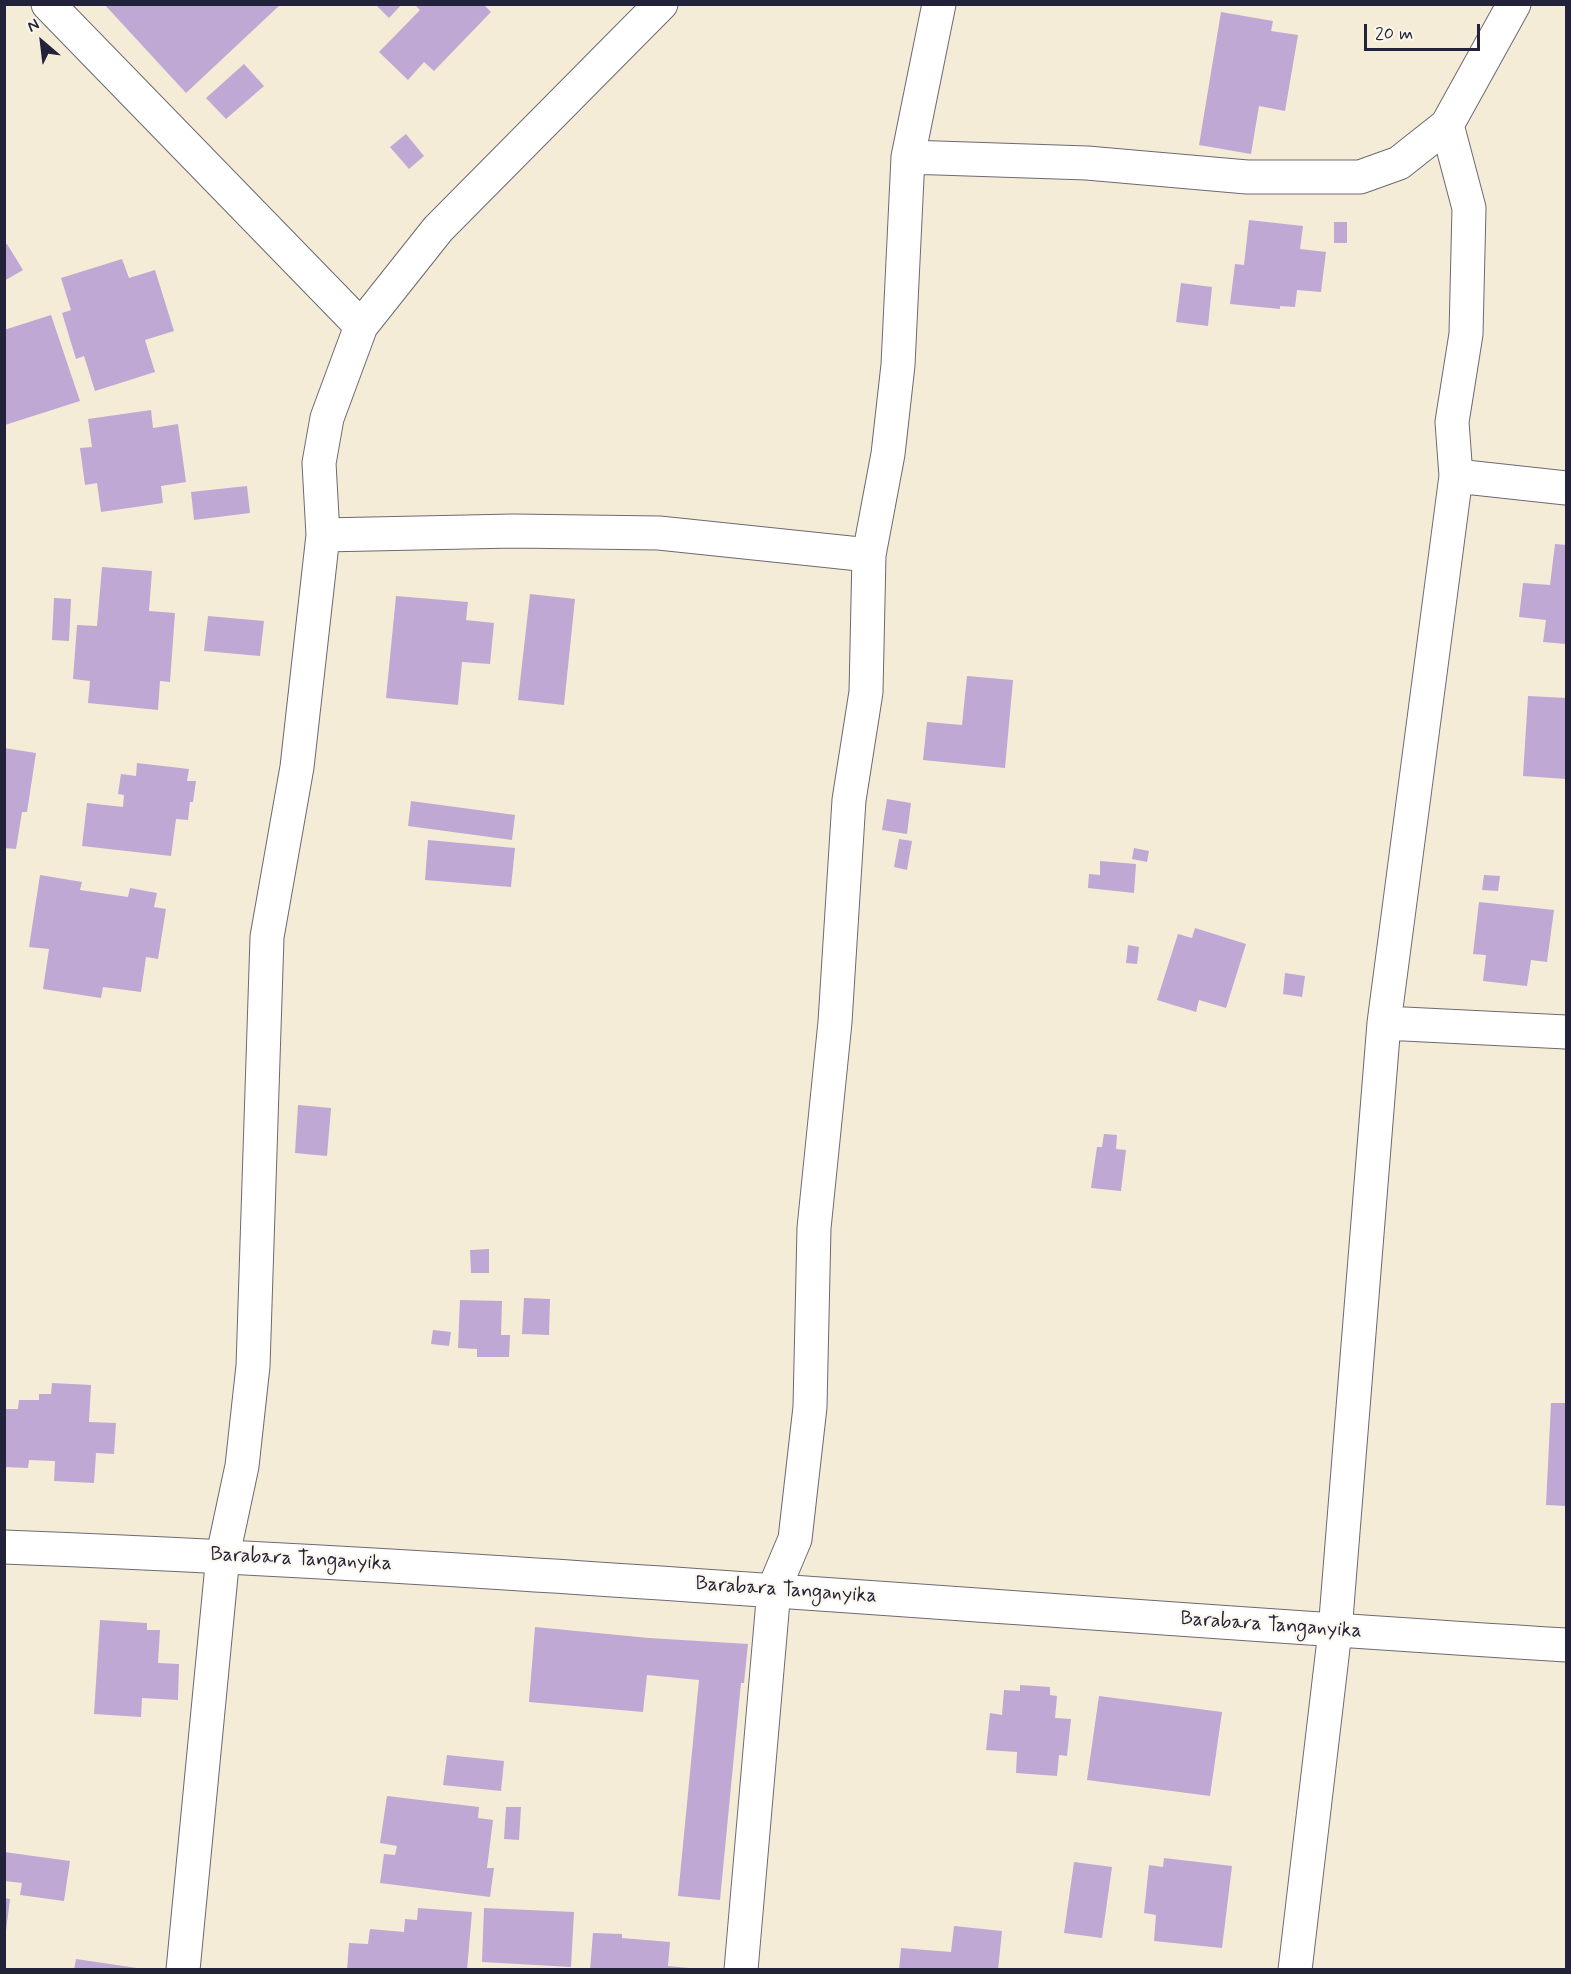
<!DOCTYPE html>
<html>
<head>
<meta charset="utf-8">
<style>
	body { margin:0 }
	#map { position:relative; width:1571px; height:1974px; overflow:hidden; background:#f5ecd7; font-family:Mynerve,sans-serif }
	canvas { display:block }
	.frame { position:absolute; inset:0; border:6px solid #22223b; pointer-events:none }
	.north { position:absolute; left:12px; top:12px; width:60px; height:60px; -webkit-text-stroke:4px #fbf7ec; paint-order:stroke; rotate:332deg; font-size:16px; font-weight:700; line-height:24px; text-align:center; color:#22223b }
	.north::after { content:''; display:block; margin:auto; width:21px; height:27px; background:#22223b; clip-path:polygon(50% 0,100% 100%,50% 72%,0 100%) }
	.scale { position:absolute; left:1364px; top:24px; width:116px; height:27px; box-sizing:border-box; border:3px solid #22223b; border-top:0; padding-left:8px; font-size:18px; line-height:21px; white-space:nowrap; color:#22223b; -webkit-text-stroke:4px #fbf7ec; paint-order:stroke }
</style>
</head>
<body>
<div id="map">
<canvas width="1571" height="1974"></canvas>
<div class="frame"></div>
<div class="north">N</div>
<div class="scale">20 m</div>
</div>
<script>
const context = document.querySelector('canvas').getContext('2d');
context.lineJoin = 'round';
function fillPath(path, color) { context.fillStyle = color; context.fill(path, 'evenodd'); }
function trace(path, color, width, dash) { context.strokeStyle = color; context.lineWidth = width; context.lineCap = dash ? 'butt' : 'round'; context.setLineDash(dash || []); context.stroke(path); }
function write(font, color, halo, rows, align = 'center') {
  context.font = font + ' Mynerve,sans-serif'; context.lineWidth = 4.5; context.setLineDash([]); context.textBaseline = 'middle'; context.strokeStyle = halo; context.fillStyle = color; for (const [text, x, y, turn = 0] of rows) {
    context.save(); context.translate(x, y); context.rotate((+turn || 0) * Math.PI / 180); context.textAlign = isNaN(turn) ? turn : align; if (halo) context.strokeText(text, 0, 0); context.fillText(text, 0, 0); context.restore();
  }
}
fillPath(new Path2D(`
	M 104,4 L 281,4 L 186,93 Z
	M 375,4 L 402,4 L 389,18 Z
	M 414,4 L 483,4 L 491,12 L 434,71 L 424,62 L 408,80 L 379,52 L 420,10 Z
	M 1221,12 L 1273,21 L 1271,31 L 1298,35 L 1285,111 L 1259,106 L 1251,154 L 1199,145 Z
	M 244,64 L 264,86 L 226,119 L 206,98 Z
	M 406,134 L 424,156 L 409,169 L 390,147 Z
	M 1249,220 L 1303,226 L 1300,249 L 1326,252 L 1321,292 L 1297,290 L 1295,307 L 1280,306 L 1280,309 L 1230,304 L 1235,264 L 1244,265 Z
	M 1334,222 L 1347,222 L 1347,243 L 1334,243 Z
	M 7,244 L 23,270 L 4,281 L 4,245 Z
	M 122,259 L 129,278 L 155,270 L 174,331 L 145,340 L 155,372 L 95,391 L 84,356 L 76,359 L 62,313 L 71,310 L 61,278 Z
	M 1181,283 L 1212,287 L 1208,326 L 1176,322 Z
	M 51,315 L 80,401 L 5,425 L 4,330 Z
	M 151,410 L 153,428 L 178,424 L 186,482 L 161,486 L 163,503 L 101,512 L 97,483 L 85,485 L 80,448 L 92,447 L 88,419 Z
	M 247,486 L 250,513 L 194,520 L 191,492 Z
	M 1555,544 L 1566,545 L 1566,644 L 1543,642 L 1546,620 L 1519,617 L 1523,583 L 1550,585 Z
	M 102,567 L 152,571 L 149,611 L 175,613 L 170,682 L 160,681 L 158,710 L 88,703 L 90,681 L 73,679 L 77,625 L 97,626 Z
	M 530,594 L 575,599 L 564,705 L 518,700 Z
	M 396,596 L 468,602 L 466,620 L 494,623 L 490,664 L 462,662 L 458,705 L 386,698 Z
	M 54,598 L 71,599 L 69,641 L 52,640 Z
	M 208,616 L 264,621 L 260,656 L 204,651 Z
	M 967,676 L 1013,680 L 1005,768 L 923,760 L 927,722 L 962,725 Z
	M 1528,696 L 1566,698 L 1566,779 L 1523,776 Z
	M 4,748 L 36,753 L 27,812 L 22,812 L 16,849 L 4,848 Z
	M 137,763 L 189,769 L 187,781 L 196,781 L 193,802 L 190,802 L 188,820 L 176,819 L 171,856 L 82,846 L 87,803 L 123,807 L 124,795 L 118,794 L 121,774 L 136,776 Z
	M 887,799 L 911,803 L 907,834 L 882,830 Z
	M 411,801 L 515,815 L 512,840 L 408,826 Z
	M 899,839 L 912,841 L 907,870 L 894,867 Z
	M 428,840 L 515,848 L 511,887 L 425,880 Z
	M 1134,848 L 1149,851 L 1147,862 L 1132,859 Z
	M 1100,861 L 1136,864 L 1134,893 L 1088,888 L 1089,874 L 1100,875 Z
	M 40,875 L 82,882 L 80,890 L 128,897 L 130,888 L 157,893 L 154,907 L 166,909 L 158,959 L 146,957 L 141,992 L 103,987 L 101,998 L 43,989 L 49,949 L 29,947 Z
	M 1484,875 L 1500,876 L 1498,891 L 1482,890 Z
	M 1479,902 L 1554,910 L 1547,962 L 1531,960 L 1527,986 L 1483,981 L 1486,955 L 1473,954 Z
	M 1195,928 L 1246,944 L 1226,1008 L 1199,1000 L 1196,1012 L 1157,1000 L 1178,934 L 1192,938 Z
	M 1128,945 L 1139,947 L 1137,964 L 1126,963 Z
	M 1285,973 L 1305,976 L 1302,997 L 1283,994 Z
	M 298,1105 L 331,1108 L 327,1156 L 295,1153 Z
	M 1104,1134 L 1117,1135 L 1116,1149 L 1126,1150 L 1121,1191 L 1091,1188 L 1097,1147 L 1102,1147 Z
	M 489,1249 L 489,1273 L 471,1273 L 470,1250 Z
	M 524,1298 L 550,1299 L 549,1335 L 522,1334 Z
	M 460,1300 L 502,1301 L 501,1335 L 510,1335 L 509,1357 L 477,1357 L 477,1349 L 458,1348 Z
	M 433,1330 L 451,1332 L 449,1346 L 431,1344 Z
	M 52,1383 L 91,1385 L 89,1422 L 116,1423 L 114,1454 L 96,1453 L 94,1483 L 54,1481 L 55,1461 L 29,1460 L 28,1468 L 4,1467 L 4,1409 L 18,1409 L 19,1400 L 39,1400 L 39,1394 L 51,1394 Z
	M 1551,1403 L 1566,1403 L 1566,1506 L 1546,1505 Z
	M 100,1620 L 147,1623 L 147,1630 L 160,1630 L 158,1663 L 179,1664 L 178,1700 L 142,1698 L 141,1717 L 94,1714 Z
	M 535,1627 L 649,1638 L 748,1644 L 744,1683 L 741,1683 L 720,1900 L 678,1896 L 699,1680 L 647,1675 L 643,1712 L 529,1702 Z
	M 1020,1685 L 1050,1687 L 1050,1695 L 1057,1696 L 1055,1718 L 1071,1719 L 1067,1756 L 1059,1755 L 1057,1776 L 1016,1773 L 1017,1752 L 986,1750 L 990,1713 L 1002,1715 L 1004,1690 L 1020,1691 Z
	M 1099,1696 L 1222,1712 L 1210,1796 L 1087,1780 Z
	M 447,1755 L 504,1761 L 501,1791 L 443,1785 Z
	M 387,1796 L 479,1807 L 478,1818 L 493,1820 L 487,1868 L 494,1868 L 490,1897 L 380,1883 L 384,1854 L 395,1855 L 397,1846 L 380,1843 Z
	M 506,1807 L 521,1807 L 519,1840 L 504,1839 Z
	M 4,1852 L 70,1861 L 64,1901 L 20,1895 L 22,1883 L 4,1881 Z
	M 1164,1858 L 1232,1866 L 1222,1948 L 1154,1941 L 1156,1915 L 1144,1913 L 1149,1865 L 1163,1867 Z
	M 1074,1862 L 1112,1867 L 1102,1938 L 1064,1933 Z
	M 4,1898 L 10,1899 L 6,1931 L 4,1931 Z
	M 418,1908 L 472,1912 L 467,1970 L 347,1970 L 349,1943 L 368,1944 L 370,1929 L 404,1932 L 405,1919 L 417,1920 Z
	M 484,1908 L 574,1912 L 571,1967 L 482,1962 Z
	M 954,1926 L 1002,1931 L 998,1970 L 899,1970 L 901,1948 L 951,1952 Z
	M 593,1933 L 622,1934 L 622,1938 L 670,1942 L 668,1966 L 689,1968 L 689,1970 L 590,1970 Z
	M 76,1959 L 137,1968 L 137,1970 L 74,1970 Z`), '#bfa8d3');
const minor = new Path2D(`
	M 48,4 L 361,326
	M 908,157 L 1087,163 L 1247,177 L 1360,177 L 1399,163 L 1447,125
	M 1456,476 L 1566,488
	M 323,535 L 514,531 L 659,533 L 869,555
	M 1384,1023 L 1566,1032
	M 4,1547 C 526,1567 1046,1613 1566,1645
	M 183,1970 L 223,1555 L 242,1466 L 253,1366 L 267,937 L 297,767 L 323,535 L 319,463 L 327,418 L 361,326 L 438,229 L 661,4
	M 741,1970 L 774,1589 L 795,1539 L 810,1407 L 814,1228 L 835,1022 L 849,800 L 866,692 L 869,555 L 888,454 L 898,365 L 908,157 L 939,4
	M 1295,1970 L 1335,1631 L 1384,1023 L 1456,476 L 1452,422 L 1466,334 L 1469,208 L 1447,125 L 1514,4`);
trace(minor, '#6c6972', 35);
trace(minor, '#fff', 33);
write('20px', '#22223b', '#fbf7ec', [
	["Barabara Tanganyika",301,1560,3],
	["Barabara Tanganyika",786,1591,4],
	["Barabara Tanganyika",1271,1626,4]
]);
</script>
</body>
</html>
